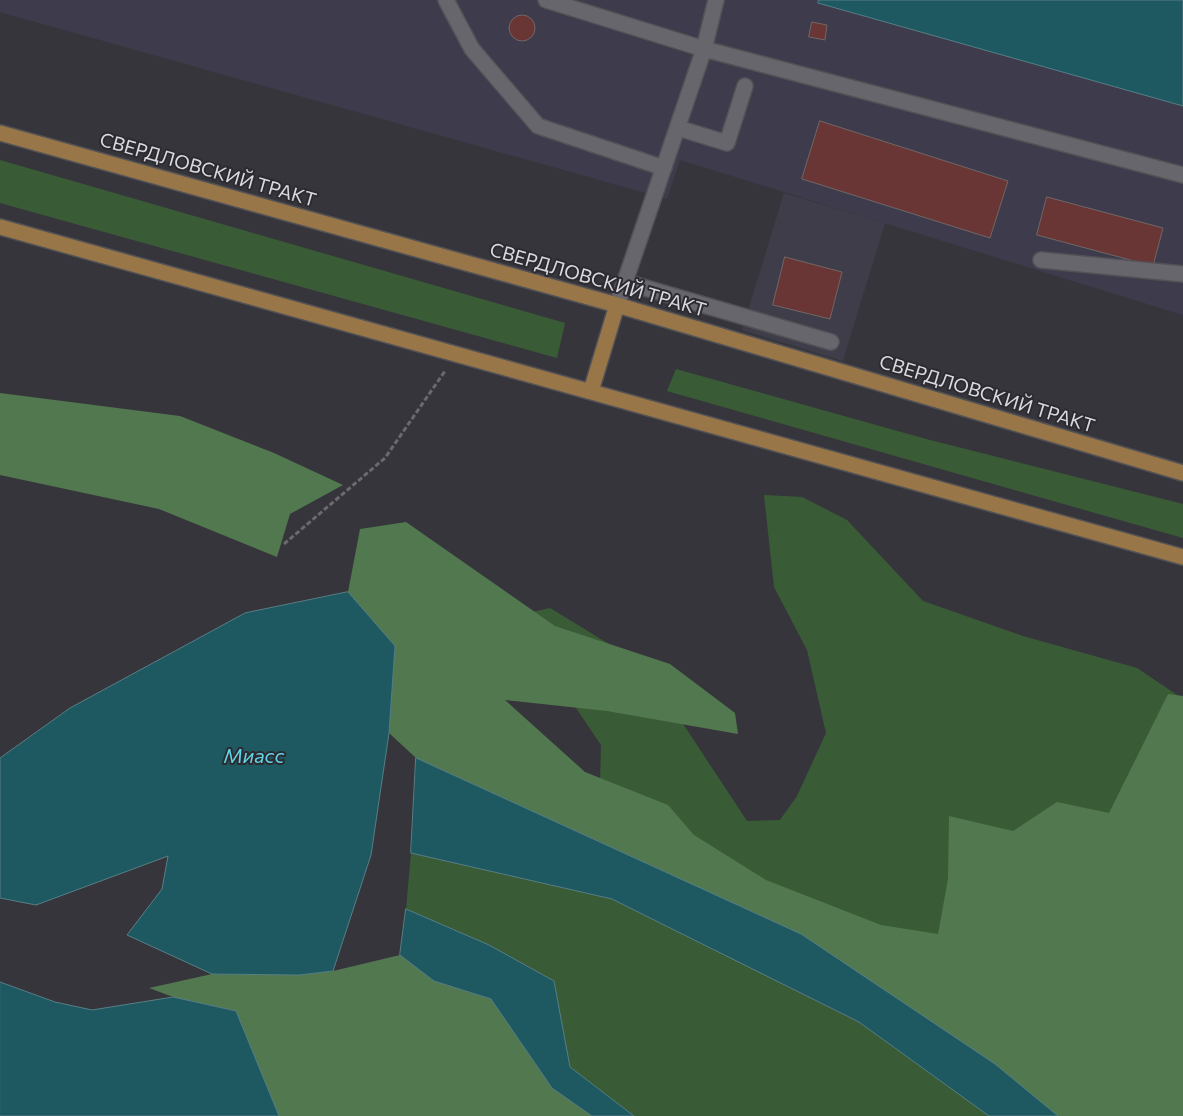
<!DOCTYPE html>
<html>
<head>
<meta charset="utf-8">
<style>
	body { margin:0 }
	canvas { display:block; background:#36353b }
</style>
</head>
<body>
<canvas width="1183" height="1116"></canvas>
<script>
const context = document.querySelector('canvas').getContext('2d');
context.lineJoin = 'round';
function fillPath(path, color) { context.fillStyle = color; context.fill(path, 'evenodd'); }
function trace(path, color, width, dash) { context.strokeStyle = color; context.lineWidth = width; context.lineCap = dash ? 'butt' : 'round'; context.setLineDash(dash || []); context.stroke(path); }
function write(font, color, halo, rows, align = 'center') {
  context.font = font + ' Commissioner,sans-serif'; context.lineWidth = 4; context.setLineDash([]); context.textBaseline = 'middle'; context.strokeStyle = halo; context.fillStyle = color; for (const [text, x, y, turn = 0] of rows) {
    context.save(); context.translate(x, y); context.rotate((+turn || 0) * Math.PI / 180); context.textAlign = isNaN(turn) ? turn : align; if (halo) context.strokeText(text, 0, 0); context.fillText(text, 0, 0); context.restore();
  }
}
fillPath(new Path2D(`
	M 784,193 L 885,223 L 843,361 L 742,330 Z`), '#3e3d49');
fillPath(new Path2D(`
	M 0,0 L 1183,0 L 1183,315 L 680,160 L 667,199 L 0,12 Z`), '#3e3b4c');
fillPath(new Path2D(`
	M 0,160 L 565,323 L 557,358 L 0,203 Z
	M 676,369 L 926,439 L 1183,504 L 1183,538 L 667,391 Z
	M 764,495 L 802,497 L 847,520 L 923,601 L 1023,636 L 1137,668 L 1183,699 L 1111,1116 L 1051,1116 L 599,828 L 601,745 L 514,616 L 550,608 L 645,666 L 747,821 L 780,820 L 797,796 L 826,733 L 807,650 L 774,587 Z
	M 411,853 L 612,899 L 859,1022 L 989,1116 L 634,1116 L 570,1067 L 553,981 L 489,945 L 406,909 Z`), '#395c36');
fillPath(new Path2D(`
	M 0,393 L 180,416 L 274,453 L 343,485 L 290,514 L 277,557 L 159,509 L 0,475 Z
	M 406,522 L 555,626 L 670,664 L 735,713 L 738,734 L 607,711 L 505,700 L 585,772 L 668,805 L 694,835 L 766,880 L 881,925 L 938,934 L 948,879 L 949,816 L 1013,831 L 1057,802 L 1109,813 L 1168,694 L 1183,696 L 1183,1116 L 1058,1116 L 995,1064 L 801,934 L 416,758 L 389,733 L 395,646 L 348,592 L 360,529 Z
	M 400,955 L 434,981 L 491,999 L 552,1088 L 592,1116 L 279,1116 L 236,1011 L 173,997 L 149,988 L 212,974 L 299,975 L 333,971 Z`), '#52784f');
const water = new Path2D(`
	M 819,0 L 1183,0 L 1183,106 L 818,3 Z
	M 348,592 L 395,646 L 389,733 L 371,855 L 333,971 L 299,975 L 212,974 L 127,935 L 162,889 L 168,856 L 36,905 L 0,898 L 0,758 L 70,708 L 245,613 Z
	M 416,758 L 801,934 L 995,1064 L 1058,1116 L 989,1116 L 859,1022 L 612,899 L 411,853 Z
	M 406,909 L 489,945 L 554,981 L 570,1067 L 634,1116 L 592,1116 L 552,1088 L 491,999 L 434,981 L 400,955 Z
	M 0,982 L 55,1002 L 92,1010 L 173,997 L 236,1011 L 279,1116 L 0,1116 Z`);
fillPath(water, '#1e5861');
trace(water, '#567f86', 1);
const building = new Path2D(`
	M509 28a13 13 0 1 1 26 0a13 13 0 1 1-26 0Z
	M 812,22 L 827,25 L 825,40 L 809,37 Z
	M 820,121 L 1008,181 L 990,238 L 802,179 Z
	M 1047,197 L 1163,228 L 1153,266 L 1037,235 Z
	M 785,257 L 842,272 L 830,319 L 773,305 Z`);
fillPath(building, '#6a3535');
trace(building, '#706766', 1);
const minor = new Path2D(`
	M 446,0 L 472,49 L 538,126 L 664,168
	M 546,0 L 704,49 L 1183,175
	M 678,128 L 727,143 L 745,86
	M 1041,260 L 1183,274
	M 625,282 L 831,342
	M 617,305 L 704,49 L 716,0`);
const major = new Path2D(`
	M 0,133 L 617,305 L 1183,473
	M 0,227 L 1183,557
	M 591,391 L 617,305`);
trace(minor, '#525256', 18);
trace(major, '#525256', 18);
trace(new Path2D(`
	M 284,544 L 385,458 L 445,371`), '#6a696e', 3, [5, 2.5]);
trace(minor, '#67666d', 15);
trace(major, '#997647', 15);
write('19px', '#dad9dd', '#2c2b31', [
	["СВЕРДЛОВСКИЙ ТРАКТ",208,170,16],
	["СВЕРДЛОВСКИЙ ТРАКТ",598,280,16],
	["СВЕРДЛОВСКИЙ ТРАКТ",987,394,17]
]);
write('italic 20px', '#61d3e5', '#2c2b31', [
	["Миасс",254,756]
]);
</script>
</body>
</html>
